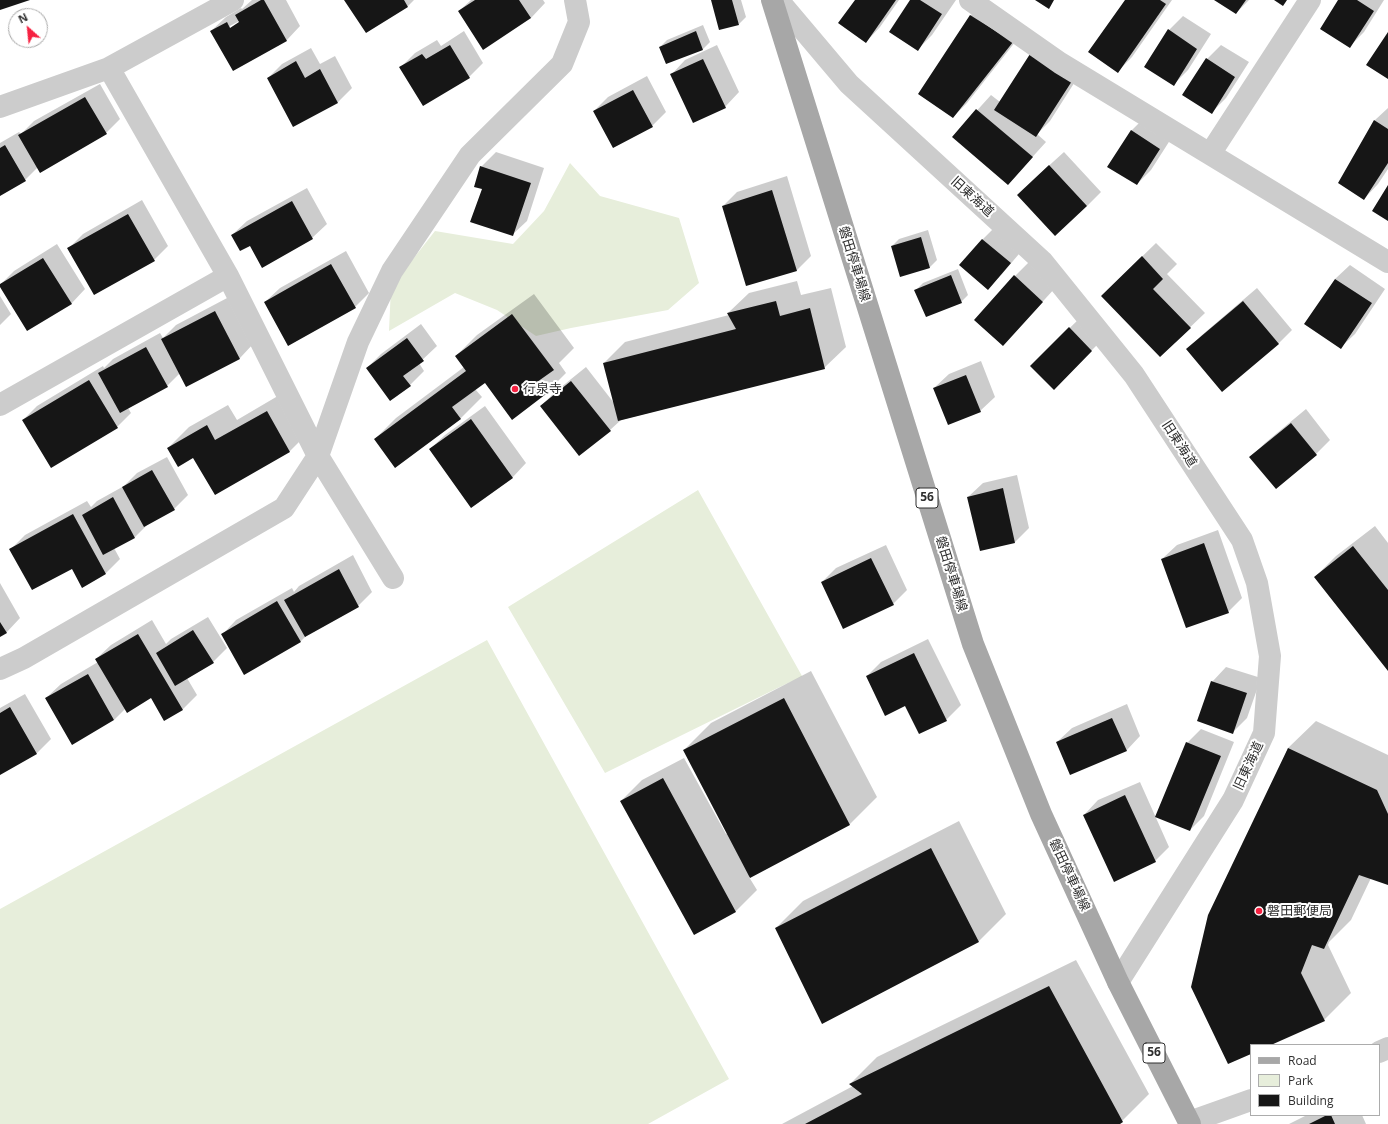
<!DOCTYPE html>
<html>
<head>
<meta charset="utf-8">
<style>
	body { margin:0 }
	#map { position:relative; width:1388px; height:1124px; overflow:hidden; background:#fff; font-family:"Open Sans",sans-serif }
	canvas { display:block }
	.legend { position:absolute; left:1250px; top:1044px; width:130px; height:72px; box-sizing:border-box; background:#fff; border:1px solid #acacac; margin:0; padding:5px 7px; list-style:none; font-size:12px; color:#2f2f2f }
	.legend li { display:flex; align-items:center; gap:8px; height:20px }
	.legend b { width:20px; border:1px solid #acacac }
	.north { position:absolute; left:8px; top:8px; width:40px; height:40px; box-sizing:border-box; background:#fff; border:1px solid #acacac; border-radius:50%; rotate:333deg; font-size:11px; font-weight:700; line-height:16px; text-align:center; color:#2f2f2f }
	.north::after { content:''; display:block; margin:auto; width:14px; height:18px; background:#f62141; clip-path:polygon(50% 0,100% 100%,50% 72%,0 100%) }
</style>
</head>
<body>
<div id="map">
<canvas width="1388" height="1124"></canvas>
<ul class="legend">
<li><b style="height:5px;background:#a7a7a7"></b>Road</li>
<li><b style="height:11px;background:#e7eedb"></b>Park</li>
<li><b style="height:11px;background:#161616"></b>Building</li>
</ul>
<div class="north">N</div>
</div>
<script>
const context = document.querySelector('canvas').getContext('2d');
context.lineJoin = 'round';
function fillPath(path, color) { context.fillStyle = color; context.fill(path, 'evenodd'); }
function trace(path, color, width, dash) { context.strokeStyle = color; context.lineWidth = width; context.lineCap = dash ? 'butt' : 'round'; context.setLineDash(dash || []); context.stroke(path); }
function write(font, color, halo, rows, align = 'center') {
  context.font = font + ' "Open Sans","Noto Sans JP",sans-serif'; context.lineWidth = 4; context.setLineDash([]); context.textBaseline = 'middle'; context.strokeStyle = halo; context.fillStyle = color; for (const [text, x, y, turn = 0] of rows) {
    context.save(); context.translate(x, y); context.rotate((+turn || 0) * Math.PI / 180); context.textAlign = isNaN(turn) ? turn : align; if (halo) context.strokeText(text, 0, 0); context.fillText(text, 0, 0); context.restore();
  }
}
fillPath(new Path2D(`
	M 570,163 L 600,196 L 679,218 L 699,283 L 668,310 L 571,328 L 536,336 L 497,310 L 455,293 L 389,331 L 391,287 L 435,231 L 513,244 L 544,211 Z
	M 698,490 L 802,676 L 605,773 L 508,607 Z
	M 487,640 L 729,1079 L 648,1124 L 0,1124 L 0,909 Z`), '#e7eedb');
fillPath(new Path2D(`
	M 252,0 L 286,0 L 300,26 L 286,41 L 211,31 L 226,17 L 241,8 L 242,9 ZM 243,19 L 244,21 L 230,29 L 230,26 Z
	M 345,0 L 414,0 L 408,6 L 366,32 Z
	M 471,0 L 543,0 L 545,3 L 531,18 L 483,49 L 459,11 Z
	M 712,0 L 741,0 L 746,17 L 739,24 Z
	M 856,0 L 899,0 L 880,27 L 866,42 Z
	M 911,0 L 956,0 L 932,35 L 918,49 Z
	M 1126,0 L 1172,0 L 1132,57 L 1118,71 Z
	M 1216,0 L 1249,0 L 1236,13 Z
	M 1340,0 L 1384,0 L 1364,32 L 1350,46 Z
	M 985,1 L 1027,27 L 967,103 L 953,117 L 919,94 L 971,15 Z
	M 1183,16 L 1211,34 L 1188,70 L 1174,84 L 1169,30 Z
	M 703,25 L 710,42 L 703,49 L 666,63 L 660,47 L 667,40 Z
	M 464,31 L 483,63 L 469,77 L 401,67 L 415,53 L 437,40 L 441,46 Z
	M 717,45 L 739,92 L 725,107 L 671,75 L 685,60 Z
	M 1221,45 L 1249,62 L 1226,98 L 1212,112 L 1207,59 Z
	M 311,48 L 320,64 L 335,56 L 352,88 L 338,102 L 294,126 L 268,78 L 282,64 Z
	M 1085,66 L 1050,121 L 1037,134 L 1046,142 L 1008,184 L 953,137 L 991,95 L 1000,102 Z
	M 647,76 L 666,112 L 652,126 L 594,111 L 608,97 Z
	M 100,84 L 120,119 L 106,133 L 38,167 L 25,180 L 0,195 L 0,143 L 19,132 L 21,134 L 34,121 Z
	M 1388,108 L 1388,169 L 1378,184 L 1364,199 L 1340,183 L 1375,120 Z
	M 1146,116 L 1174,134 L 1151,170 L 1137,184 L 1109,167 L 1132,130 Z
	M 496,152 L 544,168 L 527,221 L 512,235 L 483,189 L 481,167 Z
	M 1064,152 L 1101,192 L 1087,206 L 1032,181 Z
	M 787,176 L 811,256 L 797,270 L 747,285 L 723,206 L 737,192 Z
	M 307,188 L 327,224 L 312,238 L 232,235 L 247,221 Z
	M 142,200 L 168,246 L 154,260 L 69,248 L 83,234 Z
	M 997,225 L 1024,248 L 1002,274 L 988,288 L 961,265 L 983,239 Z
	M 928,230 L 937,260 L 930,267 L 892,246 L 899,239 Z
	M 1156,243 L 1177,264 L 1167,274 L 1205,313 L 1160,356 L 1117,281 Z
	M 57,244 L 85,289 L 71,304 L 0,285 L 14,271 Z
	M 346,251 L 369,293 L 355,307 L 265,302 L 280,288 Z
	M 1029,262 L 1056,287 L 1003,345 L 1015,276 Z
	M 1350,265 L 1385,289 L 1355,334 L 1340,348 L 1335,279 Z
	M 958,269 L 968,295 L 961,302 L 916,290 L 923,283 Z
	M 797,281 L 801,295 L 831,288 L 846,347 L 824,368 L 621,420 L 610,430 L 541,406 L 555,392 L 586,367 L 614,403 L 604,363 L 625,342 L 729,315 L 728,313 L 749,293 Z
	M 1257,288 L 1292,330 L 1278,344 L 1188,349 L 1202,335 Z
	M 534,294 L 574,348 L 559,363 L 566,373 L 545,394 L 485,382 L 475,389 L 482,397 L 461,418 L 395,466 L 375,439 L 396,418 L 464,367 L 456,356 L 477,335 Z
	M 0,296 L 11,314 L 0,325 Z
	M 229,297 L 254,343 L 240,358 L 186,386 L 180,373 L 167,386 L 128,408 L 131,413 L 117,427 L 23,420 L 37,406 L 103,366 L 104,368 L 113,359 L 160,333 L 163,338 L 176,325 Z
	M 1084,314 L 1106,336 L 1054,388 L 1031,366 Z
	M 421,324 L 437,346 L 419,363 L 424,371 L 410,385 L 367,368 L 381,354 Z
	M 981,361 L 995,397 L 980,411 L 934,388 L 949,374 Z
	M 288,390 L 311,430 L 290,451 L 215,494 L 194,457 L 168,448 L 189,427 L 228,405 L 237,420 Z
	M 485,406 L 526,463 L 512,478 L 430,449 L 445,435 Z
	M 1306,409 L 1330,440 L 1316,454 L 1251,457 L 1265,443 Z
	M 167,457 L 188,495 L 174,509 L 148,524 L 135,537 L 114,548 L 120,559 L 106,573 L 72,567 L 11,549 L 25,535 L 87,501 L 91,507 L 97,501 L 124,486 L 137,473 Z
	M 1017,475 L 1029,528 L 1015,542 L 981,550 L 968,497 L 983,483 Z
	M 1375,526 L 1388,543 L 1388,670 L 1315,577 L 1336,556 Z
	M 1218,530 L 1242,598 L 1228,612 L 1162,559 L 1177,545 Z
	M 886,545 L 907,590 L 893,604 L 822,582 L 836,568 Z
	M 353,555 L 372,592 L 358,606 L 308,634 L 301,641 L 222,635 L 236,620 L 292,588 L 294,592 L 299,586 Z
	M 0,583 L 20,618 L 6,633 L 0,636 Z
	M 208,617 L 227,648 L 213,662 L 187,678 L 197,695 L 183,709 L 165,720 L 151,697 L 126,708 L 114,720 L 46,698 L 61,684 L 98,662 L 96,659 L 111,645 L 152,620 L 166,644 L 171,639 Z
	M 928,639 L 961,705 L 946,720 L 906,705 L 867,676 L 881,662 Z
	M 1226,667 L 1261,678 L 1247,718 L 1233,732 L 1212,682 Z
	M 811,671 L 877,797 L 850,824 L 749,877 L 757,890 L 736,911 L 694,934 L 621,801 L 642,780 L 684,758 L 726,834 L 728,833 L 684,750 L 711,723 Z
	M 25,694 L 51,739 L 37,753 L 0,774 L 0,708 Z
	M 1127,704 L 1140,736 L 1126,751 L 1057,742 L 1072,728 Z
	M 1316,721 L 1388,755 L 1388,884 L 1371,878 L 1351,920 L 1329,942 L 1328,945 L 1351,993 L 1324,1020 L 1268,1045 L 1251,1045 L 1251,1053 L 1192,987 L 1288,748 Z
	M 1201,729 L 1234,742 L 1204,816 L 1190,830 L 1187,743 Z
	M 1140,782 L 1169,847 L 1155,861 L 1084,815 L 1098,800 Z
	M 959,821 L 1006,914 L 979,941 L 823,1023 L 776,928 L 803,901 Z
	M 1076,960 L 1149,1094 L 1122,1121 L 1118,1124 L 782,1124 L 853,1086 L 850,1084 L 877,1057 Z
	M 1307,1115 L 1362,1115 L 1366,1124 L 1289,1124 Z`), '#0003');
fillPath(new Path2D(`
	M 0,0 L 30,0 L 0,10 Z
	M 261,0 L 264,0 L 287,41 L 233,71 L 210,31 L 227,22 L 230,28 L 239,22 L 235,15 Z
	M 344,0 L 404,0 L 408,7 L 366,33 Z
	M 475,0 L 519,0 L 531,18 L 483,50 L 458,11 Z
	M 711,0 L 732,0 L 739,25 L 719,30 Z
	M 855,0 L 896,0 L 866,43 L 838,23 Z
	M 910,0 L 920,0 L 942,14 L 918,51 L 889,32 Z
	M 1035,0 L 1054,0 L 1049,9 Z
	M 1125,0 L 1160,0 L 1166,4 L 1118,73 L 1088,52 Z
	M 1214,0 L 1246,0 L 1236,14 Z
	M 1274,0 L 1287,0 L 1283,6 Z
	M 1338,0 L 1357,0 L 1374,11 L 1350,48 L 1320,29 Z
	M 970,15 L 1013,42 L 953,118 L 918,94 Z
	M 1168,29 L 1197,49 L 1174,86 L 1144,67 Z
	M 696,31 L 703,50 L 666,64 L 659,47 Z
	M 1388,32 L 1388,79 L 1366,65 Z
	M 450,45 L 470,78 L 423,106 L 399,67 L 422,54 L 426,59 Z
	M 1030,54 L 1072,81 L 1036,137 L 994,110 Z
	M 1206,58 L 1235,77 L 1212,114 L 1182,95 Z
	M 703,59 L 726,108 L 693,123 L 670,74 Z
	M 296,61 L 305,78 L 320,69 L 338,103 L 293,127 L 267,78 Z
	M 633,90 L 653,127 L 613,148 L 593,111 Z
	M 85,97 L 107,134 L 40,173 L 18,135 Z
	M 976,109 L 1033,157 L 1008,185 L 952,137 Z
	M 1374,120 L 1388,129 L 1388,163 L 1364,200 L 1338,183 Z
	M 1131,130 L 1160,149 L 1137,185 L 1107,167 Z
	M 5,145 L 26,181 L 0,196 L 0,148 Z
	M 1049,165 L 1087,206 L 1055,236 L 1017,195 Z
	M 480,166 L 531,183 L 513,236 L 470,222 L 482,189 L 474,187 Z
	M 1388,185 L 1388,221 L 1372,211 Z
	M 772,190 L 797,271 L 746,286 L 722,206 Z
	M 292,201 L 313,239 L 262,268 L 250,246 L 240,251 L 231,235 Z
	M 128,214 L 155,261 L 94,295 L 67,248 Z
	M 921,237 L 930,268 L 900,277 L 891,246 Z
	M 982,239 L 1011,263 L 988,290 L 959,265 Z
	M 1142,256 L 1163,279 L 1153,289 L 1191,328 L 1160,357 L 1101,296 Z
	M 43,258 L 72,304 L 27,331 L 0,287 L 0,284 Z
	M 331,264 L 356,308 L 288,346 L 264,302 Z
	M 951,275 L 962,303 L 926,317 L 914,290 Z
	M 1014,275 L 1043,302 L 1003,346 L 974,320 Z
	M 1335,279 L 1372,303 L 1341,349 L 1304,324 Z
	M 776,301 L 780,316 L 810,308 L 825,369 L 618,421 L 603,363 L 736,329 L 727,313 Z
	M 1243,301 L 1279,344 L 1222,392 L 1186,349 Z
	M 215,311 L 240,359 L 186,387 L 161,339 Z
	M 512,314 L 554,370 L 537,382 L 546,394 L 512,420 L 485,383 L 452,407 L 461,419 L 395,468 L 374,439 L 466,371 L 455,356 Z
	M 1069,327 L 1092,351 L 1054,390 L 1030,366 Z
	M 407,338 L 424,361 L 403,376 L 411,386 L 390,401 L 366,368 Z
	M 146,347 L 168,387 L 120,413 L 98,373 Z
	M 966,375 L 981,412 L 948,425 L 933,388 Z
	M 89,380 L 118,428 L 51,468 L 22,420 Z
	M 571,381 L 611,431 L 579,456 L 540,406 Z
	M 267,411 L 290,452 L 215,495 L 193,458 L 178,467 L 167,448 L 207,425 L 215,440 Z
	M 471,419 L 513,478 L 471,508 L 429,449 Z
	M 1291,423 L 1317,455 L 1276,489 L 1249,457 Z
	M 152,470 L 175,510 L 144,527 L 122,487 Z
	M 1003,488 L 1015,543 L 980,551 L 967,497 Z
	M 113,497 L 135,538 L 103,555 L 82,515 Z
	M 73,514 L 106,574 L 82,588 L 72,569 L 32,590 L 9,549 Z
	M 1204,543 L 1229,613 L 1186,628 L 1161,559 Z
	M 1353,546 L 1388,590 L 1388,671 L 1314,577 Z
	M 871,558 L 894,605 L 843,629 L 821,582 Z
	M 339,569 L 359,607 L 305,637 L 284,600 Z
	M 277,601 L 301,642 L 244,675 L 221,634 Z
	M 0,622 L 7,633 L 0,637 Z
	M 193,630 L 214,663 L 175,686 L 156,653 Z
	M 138,634 L 183,710 L 164,721 L 151,698 L 127,713 L 95,659 Z
	M 914,653 L 947,721 L 919,734 L 905,706 L 885,716 L 866,676 Z
	M 88,674 L 114,720 L 72,745 L 45,698 Z
	M 1211,681 L 1247,693 L 1233,734 L 1197,721 Z
	M 784,698 L 850,825 L 750,878 L 683,750 Z
	M 10,707 L 37,754 L 0,775 L 0,713 Z
	M 1112,718 L 1127,751 L 1070,775 L 1056,742 Z
	M 1186,742 L 1221,756 L 1190,831 L 1155,817 Z
	M 1288,748 L 1377,790 L 1388,814 L 1388,885 L 1359,875 L 1324,949 L 1312,945 L 1301,973 L 1325,1021 L 1271,1045 L 1251,1045 L 1251,1054 L 1228,1064 L 1191,987 L 1208,915 Z
	M 663,778 L 736,912 L 694,935 L 620,801 Z
	M 1125,795 L 1156,862 L 1114,882 L 1083,815 Z
	M 931,848 L 979,942 L 822,1024 L 775,928 Z
	M 1049,986 L 1123,1122 L 1120,1124 L 805,1124 L 862,1094 L 849,1084 Z
	M 1327,1115 L 1331,1115 L 1335,1124 L 1309,1124 Z`), '#161616');
trace(new Path2D(`
	M 778,0 L 849,84 L 1042,261 L 1134,375 L 1242,540 L 1257,583 L 1270,656 L 1264,733 L 1233,800 L 1118,982
	M 970,0 L 1060,63 L 1388,262
	M 109,68 L 233,0
	M 0,107 L 109,68 L 228,276 L 318,456 L 393,578
	M 1210,154 L 1310,0
	M 0,405 L 228,276
	M 0,669 L 24,658 L 284,508 L 318,456 L 358,342 L 392,271 L 470,155 L 562,64 L 579,22 L 575,0
	M 1379,1052 L 1388,1048
	M 1189,1122 L 1251,1100`), '#ccc', 22);
trace(new Path2D(`
	M 772,0 L 973,644 L 1041,814 L 1118,982 L 1190,1124`), '#a7a7a7', 22);
for (const [x, y, r, color] of [
	[515,389,4,"#f62141"],
	[1259,911,4,"#f62141"]
]) { const dot = new Path2D(); dot.arc(x, y, r, 0, 2 * Math.PI); context.fillStyle = color; context.fill(dot); trace(dot, '#fff', 1.5); }
for (const [x, y, w] of [
	[927,498,22],
	[1154,1053,22]
]) { const box = new Path2D(); box.roundRect(x - w / 2, y - 10, w, 20, 3); context.fillStyle = '#fff'; context.fill(box); trace(box, '#2f2f2f', 1); }
write('bold 12px', '#2f2f2f', null, [
	["56",927,498],
	["56",1154,1053]
]);
write('13px', '#2f2f2f', '#fff', [
	["旧東海道",972,197,42],
	["磐田停車場線",854,264,73],
	["旧東海道",1179,444,57],
	["磐田停車場線",951,574,73],
	["旧東海道",1249,766,-65],
	["磐田停車場線",1069,875,65]
]);
write('13px', '#2f2f2f', '#fff', [
	["行泉寺",523,389],
	["磐田郵便局",1267,911]
], 'left');
</script>
</body>
</html>
